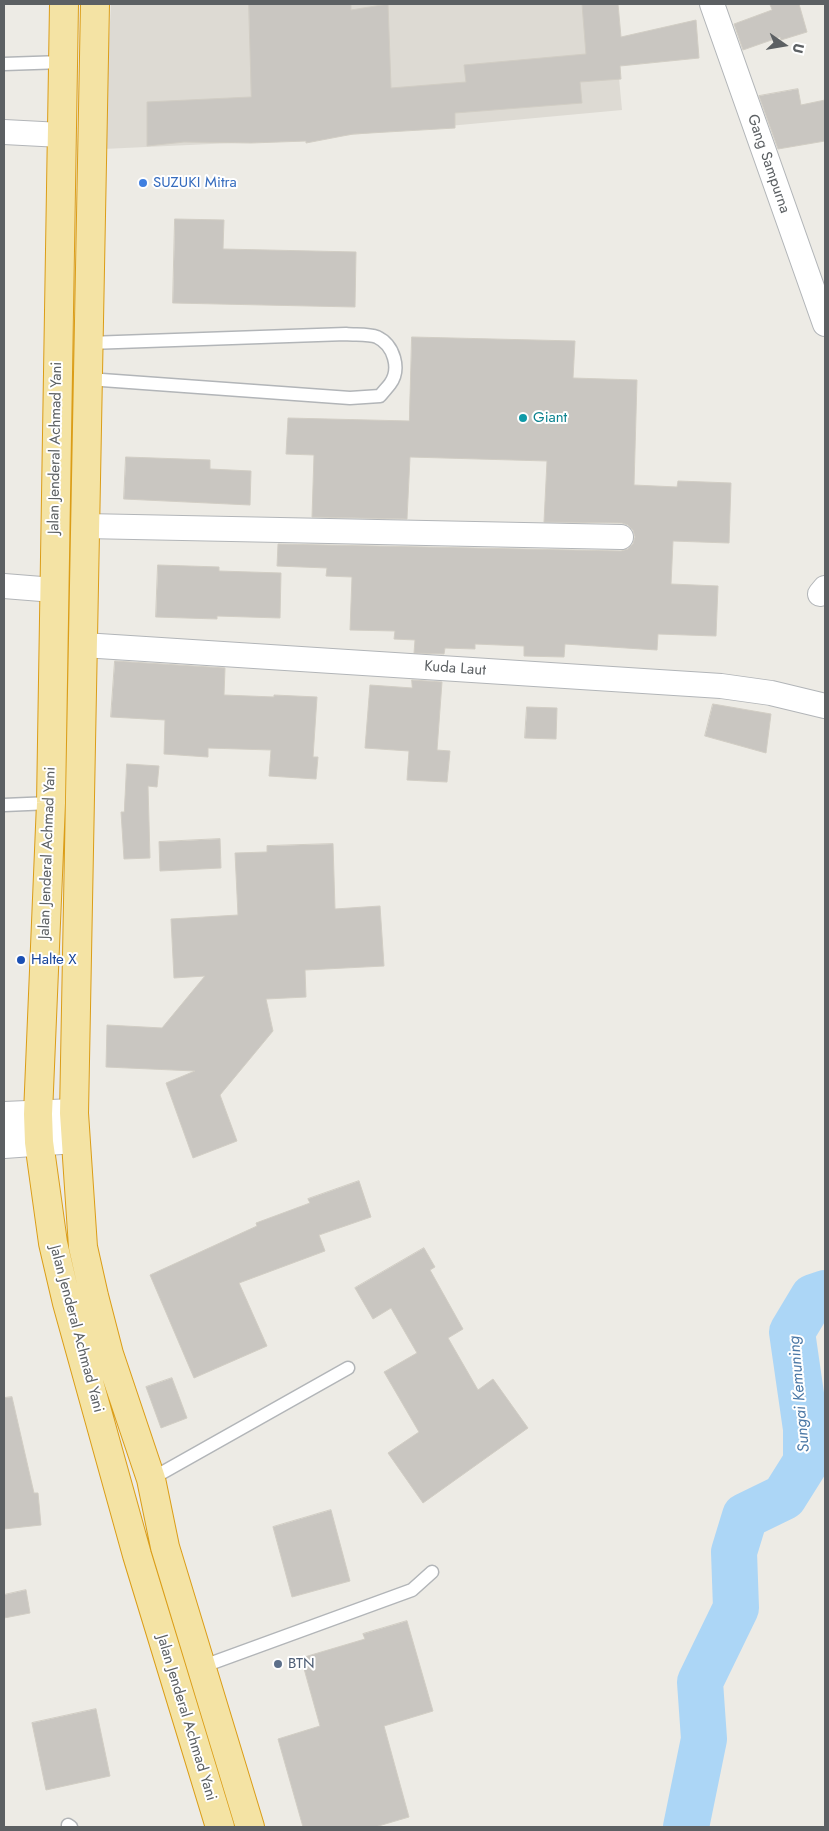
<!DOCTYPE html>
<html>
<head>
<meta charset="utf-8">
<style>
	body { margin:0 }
	#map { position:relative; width:829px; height:1831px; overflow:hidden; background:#edebe5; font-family:Jost,sans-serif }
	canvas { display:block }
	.frame { position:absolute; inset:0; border:5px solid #5c6063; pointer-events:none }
	.north { position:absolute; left:759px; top:20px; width:50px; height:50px; -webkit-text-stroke:4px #fff; paint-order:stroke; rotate:103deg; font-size:14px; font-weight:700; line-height:20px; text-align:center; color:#5c6063 }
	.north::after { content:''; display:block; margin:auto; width:18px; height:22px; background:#5c6063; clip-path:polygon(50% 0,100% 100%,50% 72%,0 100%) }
</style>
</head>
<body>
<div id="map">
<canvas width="829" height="1831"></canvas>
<div class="frame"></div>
<div class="north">U</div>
</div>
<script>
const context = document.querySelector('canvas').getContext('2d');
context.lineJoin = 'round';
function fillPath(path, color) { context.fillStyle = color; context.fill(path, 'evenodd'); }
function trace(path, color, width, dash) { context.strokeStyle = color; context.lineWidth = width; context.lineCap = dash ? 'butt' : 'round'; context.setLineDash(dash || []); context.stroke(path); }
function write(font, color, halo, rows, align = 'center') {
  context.font = font + ' Jost,sans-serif'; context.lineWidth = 4; context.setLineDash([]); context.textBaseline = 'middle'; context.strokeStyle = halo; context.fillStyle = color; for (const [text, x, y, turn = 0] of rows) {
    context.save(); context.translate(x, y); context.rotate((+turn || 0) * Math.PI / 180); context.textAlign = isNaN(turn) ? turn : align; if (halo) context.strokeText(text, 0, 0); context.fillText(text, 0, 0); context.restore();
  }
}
fillPath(new Path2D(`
	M 111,4 L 612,4 L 622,110 L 297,140 L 103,149 Z`), '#dddad3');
trace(new Path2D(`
	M 686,1827 L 704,1739 L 700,1682 L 736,1608 L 734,1552 L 745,1516 L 784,1497 L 806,1462 L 806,1429 L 792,1332 L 813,1297 L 825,1293`), '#acd6f6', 46);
const building = new Path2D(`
	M 249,4 L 351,4 L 351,10 L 388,4 L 391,88 L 466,82 L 464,65 L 586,54 L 582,4 L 618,4 L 621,37 L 696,20 L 699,58 L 620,66 L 621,79 L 580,82 L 582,103 L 455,113 L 455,128 L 353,134 L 306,143 L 306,141 L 251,143 L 184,142 L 147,146 L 147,102 L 251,97 Z
	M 770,4 L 799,4 L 807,32 L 781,40 L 780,37 L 743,50 L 734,24 L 772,10 Z
	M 798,89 L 801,105 L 825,100 L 825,141 L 778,149 L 759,96 Z
	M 175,219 L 224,220 L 223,249 L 356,252 L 355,307 L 173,303 Z
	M 412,337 L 575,341 L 573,378 L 637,380 L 634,485 L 677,487 L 678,481 L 731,483 L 729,543 L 673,541 L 671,584 L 718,586 L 716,636 L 658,634 L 657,650 L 565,644 L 564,657 L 524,656 L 524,646 L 475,644 L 475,649 L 445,648 L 444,654 L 414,653 L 415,640 L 394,639 L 395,631 L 350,630 L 352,577 L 326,576 L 327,568 L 277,566 L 278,544 L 621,551 L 628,549 L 633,544 L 635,537 L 633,530 L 628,525 L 622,523 L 544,522 L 547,461 L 410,457 L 407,519 L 312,517 L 314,455 L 286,454 L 288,418 L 409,421 Z
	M 126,457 L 210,460 L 210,469 L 251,471 L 250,505 L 124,499 Z
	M 158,565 L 219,567 L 219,571 L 281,573 L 280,618 L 217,616 L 217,619 L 156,617 Z
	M 115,661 L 225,668 L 224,695 L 274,697 L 274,695 L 317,697 L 313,757 L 318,757 L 316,779 L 269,776 L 271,750 L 208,748 L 208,757 L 164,754 L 165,720 L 111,717 Z
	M 412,680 L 442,682 L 437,750 L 450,751 L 447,782 L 407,780 L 409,751 L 365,748 L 370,685 L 412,688 Z
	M 713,704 L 771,714 L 766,753 L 705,736 Z
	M 527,707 L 557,708 L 556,739 L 525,738 Z
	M 127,764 L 159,766 L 157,787 L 148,786 L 150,858 L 124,859 L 121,812 L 124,812 Z
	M 220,839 L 221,868 L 160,871 L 159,842 Z
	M 333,844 L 335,909 L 380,906 L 384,966 L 305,970 L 306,997 L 266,999 L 273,1031 L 220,1095 L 237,1141 L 193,1158 L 166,1083 L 195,1071 L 106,1067 L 107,1025 L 162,1028 L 205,976 L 174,978 L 171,919 L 238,915 L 235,853 L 267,852 L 267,846 Z
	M 359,1181 L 371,1217 L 319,1235 L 325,1251 L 239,1283 L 267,1346 L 194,1378 L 150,1275 L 257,1226 L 256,1223 L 310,1203 L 308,1199 Z
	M 424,1248 L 435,1267 L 430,1270 L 463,1329 L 448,1338 L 478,1390 L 493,1379 L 528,1428 L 423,1503 L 388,1453 L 419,1432 L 384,1372 L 417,1353 L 391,1308 L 373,1319 L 355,1288 Z
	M 172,1378 L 187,1418 L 161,1428 L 146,1387 Z
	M 12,1397 L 34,1493 L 38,1493 L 41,1525 L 4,1529 L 4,1398 Z
	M 331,1510 L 350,1581 L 292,1597 L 273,1527 Z
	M 26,1590 L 30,1613 L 4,1618 L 4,1595 Z
	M 407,1621 L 433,1711 L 384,1726 L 409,1817 L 375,1827 L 303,1827 L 278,1739 L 320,1726 L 301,1658 L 365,1639 L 363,1634 Z
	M 96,1709 L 110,1776 L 46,1790 L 32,1723 Z`);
fillPath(building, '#c9c6c1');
trace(building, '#d1cdc4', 1);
const service = new Path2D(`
	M 4,64 L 63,62
	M 88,379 L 350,398 L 380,396 C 383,392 387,388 390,384 C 401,369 394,345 377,337 C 369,334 355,335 346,334 L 89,343
	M 4,805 L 51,803
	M 151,1479 L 348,1368
	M 201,1667 L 412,1590 L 432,1572
	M 68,1825 L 71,1827`);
const minor = new Path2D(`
	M 712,4 L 825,324
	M 4,132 L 61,135
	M 85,526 L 621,537
	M 4,586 L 54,590
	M 820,594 L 825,588
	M 83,645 L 721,686 L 771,693 L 825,706`);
const secondary = new Path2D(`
	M 4,1116 L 74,1113
	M 4,1144 L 75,1139`);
const trunk = new Path2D(`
	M 64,4 L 51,803 L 38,1114 L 39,1142 L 53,1243 L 67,1303 L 137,1555 L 220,1827
	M 95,4 L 74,1113 L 83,1247 L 94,1296 L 109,1354 L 151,1479 L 165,1547 L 250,1827`);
trace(service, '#b2b5b8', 15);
trace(minor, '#b2b5b8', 26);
trace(secondary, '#b1b4b8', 30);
trace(trunk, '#db9d17', 30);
trace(service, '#fff', 12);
trace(minor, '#fff', 24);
trace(secondary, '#fff', 28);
trace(trunk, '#f4e3a4', 28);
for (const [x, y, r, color] of [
	[143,183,5,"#3f7fe0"],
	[523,418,5,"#0f9aa8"],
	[21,960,5,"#1a4fb4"],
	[278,1664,5,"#5c6f8a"]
]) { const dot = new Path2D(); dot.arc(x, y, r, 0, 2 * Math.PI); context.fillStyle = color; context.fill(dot); trace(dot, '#fff', 2); }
write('15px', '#5c6063', '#fff', [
	["Gang Sampurna",768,164,71],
	["Jalan Jenderal Achmad Yani",56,448,-89],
	["Kuda Laut",455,669,4],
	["Jalan Jenderal Achmad Yani",48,853,-88],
	["Jalan Jenderal Achmad Yani",76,1329,75],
	["Jalan Jenderal Achmad Yani",186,1718,73]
]);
write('15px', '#366cbe', '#fff', [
	["SUZUKI Mitra",153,183]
], 'left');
write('15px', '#0d838f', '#fff', [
	["Giant",533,418]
], 'left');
write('15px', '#164399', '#fff', [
	["Halte X",31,960]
], 'left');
write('15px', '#4e5e75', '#fff', [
	["BTN",288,1664]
], 'left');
write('italic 16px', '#4b78a6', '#fff', [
	["Sungai Kemuning",800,1394,-95]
]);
</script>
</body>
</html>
